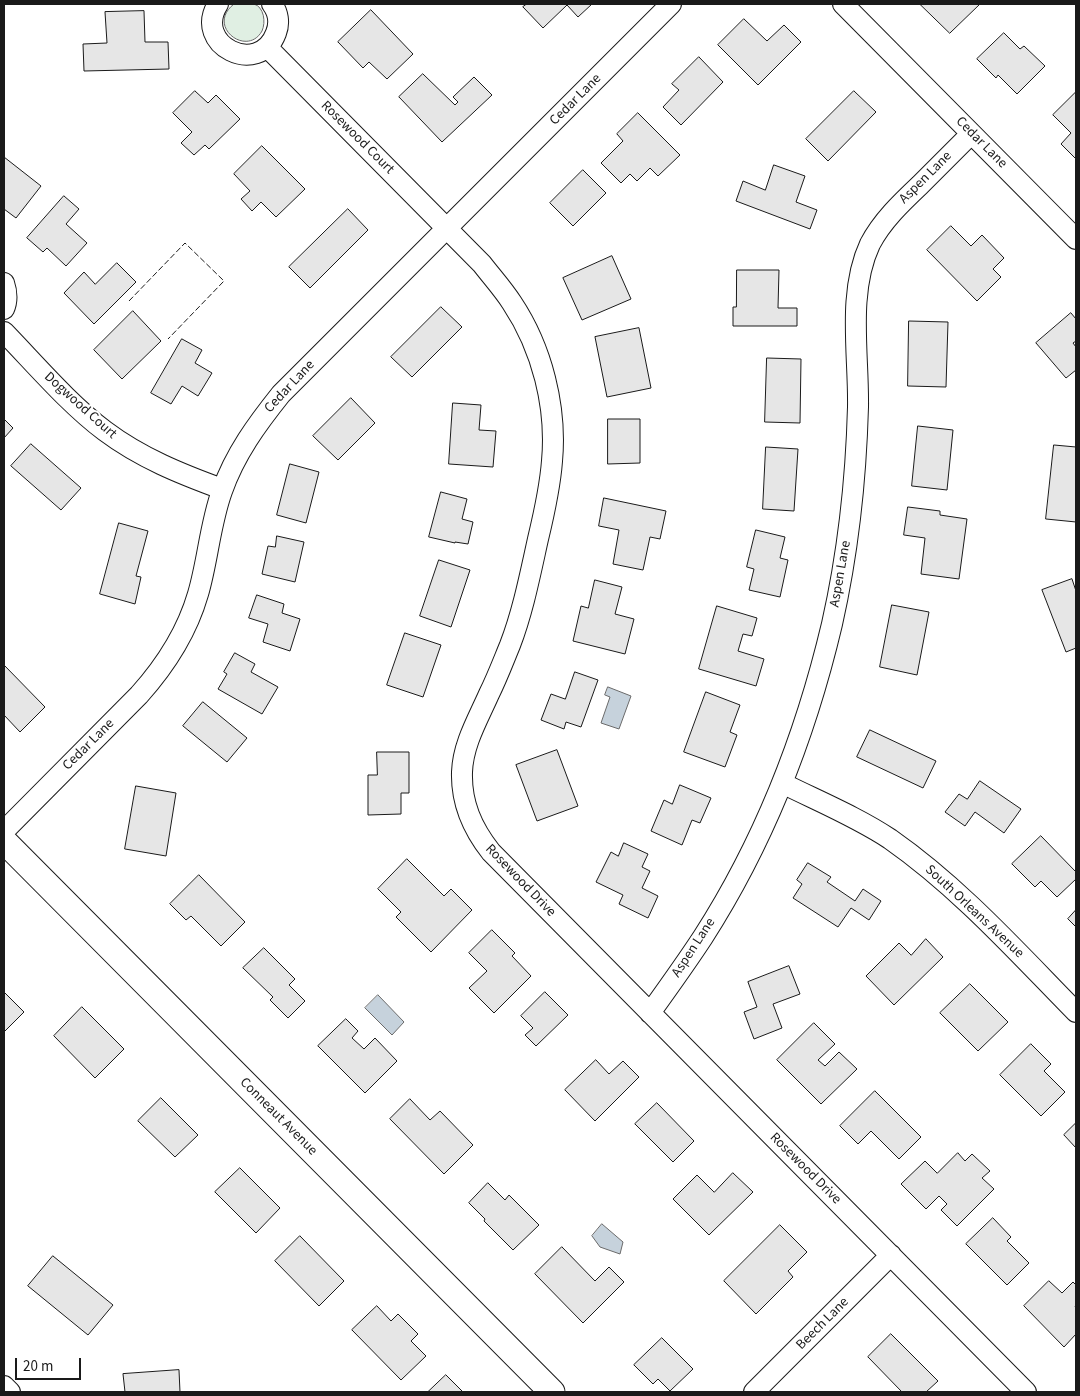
<!DOCTYPE html>
<html>
<head>
<meta charset="utf-8">
<style>
	body { margin:0 }
	#map { position:relative; width:1080px; height:1396px; overflow:hidden; background:#fff; font-family:"Source Sans 3",sans-serif }
	canvas { display:block }
	.frame { position:absolute; inset:0; border:5px solid #1a1a1a; pointer-events:none }
	.scale { position:absolute; left:15px; top:1358px; width:66px; height:22px; box-sizing:border-box; border:2px solid #1a1a1a; border-top:0; padding-left:6px; font-size:15px; line-height:18px; white-space:nowrap; color:#1a1a1a; -webkit-text-stroke:4px #fff; paint-order:stroke }
</style>
</head>
<body>
<div id="map">
<canvas width="1080" height="1396"></canvas>
<div class="frame"></div>
<div class="scale">20 m</div>
</div>
<script>
const context = document.querySelector('canvas').getContext('2d');
context.lineJoin = 'round';
function fillPath(path, color) { context.fillStyle = color; context.fill(path, 'evenodd'); }
function trace(path, color, width, dash) { context.strokeStyle = color; context.lineWidth = width; context.lineCap = dash ? 'butt' : 'round'; context.setLineDash(dash || []); context.stroke(path); }
function write(font, color, halo, rows, align = 'center') {
  context.font = font + ' "Source Sans 3",sans-serif'; context.lineWidth = 4; context.setLineDash([]); context.textBaseline = 'middle'; context.strokeStyle = halo; context.fillStyle = color; for (const [text, x, y, turn = 0] of rows) {
    context.save(); context.translate(x, y); context.rotate((+turn || 0) * Math.PI / 180); context.textAlign = isNaN(turn) ? turn : align; if (halo) context.strokeText(text, 0, 0); context.fillText(text, 0, 0); context.restore();
  }
}
const green = new Path2D(`
	M 234,4 C 240,4 248,2 254,4 C 264,7 266,22 262,31 C 247,58 205,26 234,4 Z`);
fillPath(green, '#e0efe3');
trace(green, '#6a6a6a', 1);
const water = new Path2D(`
	M 608,687 L 631,696 L 619,729 L 601,723 L 610,697 L 605,695 Z
	M 378,995 L 404,1022 L 392,1035 L 365,1008 Z
	M 602,1224 L 623,1242 L 620,1254 L 600,1247 L 592,1236 Z`);
fillPath(water, '#c6d2dc');
trace(water, '#6a6a6a', 1);
const building = new Path2D(`
	M 527,4 L 592,4 L 578,17 L 567,5 L 543,28 L 523,7 Z
	M 920,4 L 980,4 L 950,33 Z
	M 371,10 L 413,54 L 387,79 L 369,62 L 363,68 L 338,42 Z
	M 144,11 L 145,42 L 168,42 L 169,69 L 84,71 L 83,44 L 107,43 L 105,12 Z
	M 744,19 L 767,41 L 784,25 L 801,42 L 758,85 L 718,45 Z
	M 1004,33 L 1020,49 L 1024,46 L 1045,66 L 1017,94 L 998,75 L 996,78 L 977,59 Z
	M 699,57 L 723,82 L 681,125 L 663,107 L 679,90 L 672,84 Z
	M 423,74 L 455,105 L 458,102 L 453,97 L 474,77 L 492,95 L 442,142 L 399,97 Z
	M 195,91 L 208,103 L 216,95 L 240,119 L 209,149 L 205,145 L 194,155 L 181,143 L 192,132 L 173,113 Z
	M 854,91 L 876,112 L 828,161 L 806,139 Z
	M 1076,92 L 1076,159 L 1061,144 L 1071,133 L 1053,115 Z
	M 638,113 L 680,155 L 658,176 L 650,168 L 637,181 L 630,174 L 621,183 L 601,163 L 623,141 L 617,134 Z
	M 262,146 L 305,189 L 276,217 L 261,202 L 252,211 L 241,199 L 250,191 L 234,174 Z
	M 4,157 L 41,186 L 16,218 L 4,209 Z
	M 774,165 L 805,176 L 796,202 L 817,210 L 810,229 L 736,201 L 743,181 L 765,190 Z
	M 583,170 L 606,193 L 573,226 L 550,203 Z
	M 64,196 L 79,209 L 66,224 L 87,243 L 66,266 L 47,248 L 43,252 L 27,238 Z
	M 348,209 L 368,230 L 310,288 L 289,267 Z
	M 951,226 L 971,246 L 982,235 L 1004,258 L 993,269 L 1001,277 L 977,301 L 927,250 Z
	M 612,256 L 631,299 L 582,320 L 563,278 Z
	M 117,263 L 136,282 L 94,324 L 64,293 L 84,272 L 95,284 Z
	M 737,270 L 779,270 L 778,308 L 797,308 L 797,326 L 733,326 L 733,307 L 736,307 Z
	M 441,307 L 462,327 L 412,377 L 391,357 Z
	M 133,311 L 161,341 L 122,379 L 94,350 Z
	M 1071,313 L 1076,319 L 1076,341 L 1073,343 L 1076,347 L 1076,370 L 1066,378 L 1036,343 Z
	M 909,321 L 948,322 L 946,387 L 908,386 Z
	M 639,328 L 651,388 L 607,397 L 595,337 Z
	M 182,339 L 202,350 L 195,363 L 212,373 L 198,396 L 182,386 L 171,404 L 151,393 Z
	M 767,358 L 801,359 L 800,423 L 765,422 Z
	M 351,398 L 375,423 L 338,460 L 313,436 Z
	M 453,403 L 481,405 L 479,430 L 496,431 L 493,467 L 449,464 Z
	M 4,419 L 13,428 L 4,438 Z
	M 608,419 L 640,419 L 640,463 L 608,464 Z
	M 918,426 L 953,430 L 947,490 L 912,486 Z
	M 31,444 L 81,488 L 61,510 L 11,466 Z
	M 1054,445 L 1076,447 L 1076,522 L 1046,519 Z
	M 766,447 L 798,449 L 794,511 L 763,509 Z
	M 290,464 L 319,472 L 306,523 L 277,515 Z
	M 441,492 L 467,499 L 462,519 L 473,522 L 468,544 L 455,542 L 455,543 L 429,537 Z
	M 604,498 L 666,511 L 660,539 L 650,537 L 643,570 L 613,564 L 619,530 L 599,526 Z
	M 908,507 L 940,511 L 940,515 L 967,519 L 959,579 L 921,574 L 925,538 L 904,535 Z
	M 119,523 L 148,531 L 136,576 L 141,577 L 135,604 L 100,594 Z
	M 756,530 L 785,537 L 780,558 L 788,560 L 780,597 L 749,590 L 754,569 L 747,567 Z
	M 277,536 L 304,542 L 295,582 L 262,574 L 268,546 L 275,547 Z
	M 439,560 L 470,570 L 451,627 L 420,616 Z
	M 1072,579 L 1076,591 L 1076,648 L 1066,652 L 1042,590 Z
	M 595,580 L 622,587 L 615,614 L 634,619 L 625,654 L 573,641 L 581,606 L 588,608 Z
	M 257,595 L 284,604 L 282,613 L 300,619 L 290,651 L 263,642 L 268,624 L 249,618 Z
	M 892,605 L 929,612 L 917,675 L 880,667 Z
	M 717,606 L 757,618 L 752,636 L 743,634 L 738,651 L 764,659 L 756,686 L 699,669 Z
	M 405,633 L 441,645 L 423,697 L 387,685 Z
	M 235,653 L 255,664 L 251,672 L 278,687 L 262,714 L 218,689 L 227,674 L 224,672 Z
	M 4,665 L 45,707 L 20,732 L 4,715 Z
	M 575,672 L 598,680 L 581,727 L 566,722 L 564,729 L 541,720 L 551,694 L 565,699 Z
	M 706,692 L 740,705 L 730,732 L 737,735 L 725,767 L 684,752 Z
	M 203,702 L 247,738 L 227,762 L 183,726 Z
	M 870,730 L 936,761 L 923,788 L 857,757 Z
	M 557,750 L 578,806 L 537,821 L 516,765 Z
	M 377,752 L 409,752 L 409,793 L 401,793 L 401,814 L 368,815 L 368,775 L 377,775 Z
	M 980,781 L 1021,809 L 1004,833 L 975,812 L 965,826 L 945,812 L 959,794 L 967,799 Z
	M 680,785 L 711,798 L 700,823 L 692,820 L 682,845 L 651,831 L 664,800 L 672,804 Z
	M 136,786 L 176,793 L 166,856 L 125,849 Z
	M 1041,836 L 1076,872 L 1076,879 L 1057,897 L 1041,881 L 1035,887 L 1012,864 Z
	M 624,843 L 648,854 L 642,867 L 650,871 L 642,888 L 658,896 L 648,918 L 619,904 L 623,895 L 596,882 L 611,852 L 618,856 Z
	M 407,859 L 444,896 L 451,889 L 472,910 L 431,952 L 396,917 L 401,912 L 378,889 Z
	M 808,863 L 831,877 L 827,882 L 855,901 L 863,889 L 881,901 L 869,920 L 851,908 L 838,927 L 793,898 L 802,884 L 797,880 Z
	M 199,875 L 245,922 L 221,946 L 191,916 L 186,920 L 170,904 Z
	M 1076,910 L 1076,927 L 1068,919 Z
	M 492,930 L 515,953 L 512,956 L 531,976 L 494,1013 L 469,988 L 487,971 L 469,953 Z
	M 926,939 L 943,957 L 894,1005 L 866,976 L 899,943 L 911,955 Z
	M 264,948 L 295,979 L 289,985 L 305,1001 L 288,1018 L 270,1000 L 273,997 L 243,968 Z
	M 789,966 L 800,994 L 773,1004 L 782,1028 L 754,1039 L 744,1012 L 757,1007 L 748,982 Z
	M 970,984 L 1008,1022 L 978,1051 L 940,1013 Z
	M 4,992 L 24,1012 L 4,1032 Z
	M 545,992 L 568,1015 L 536,1046 L 525,1035 L 533,1028 L 521,1016 Z
	M 82,1007 L 124,1049 L 95,1078 L 54,1036 Z
	M 346,1019 L 358,1031 L 352,1038 L 364,1049 L 375,1038 L 397,1061 L 365,1093 L 318,1046 Z
	M 814,1023 L 835,1044 L 818,1060 L 825,1066 L 839,1052 L 857,1069 L 821,1104 L 777,1060 Z
	M 1031,1044 L 1051,1064 L 1044,1071 L 1065,1092 L 1041,1116 L 1000,1075 Z
	M 596,1060 L 609,1074 L 623,1061 L 639,1077 L 595,1121 L 565,1090 Z
	M 875,1091 L 921,1137 L 899,1159 L 871,1131 L 858,1144 L 840,1126 Z
	M 161,1098 L 198,1135 L 175,1157 L 138,1121 Z
	M 410,1099 L 430,1120 L 440,1111 L 473,1145 L 444,1174 L 390,1119 Z
	M 657,1103 L 694,1141 L 673,1162 L 635,1124 Z
	M 1076,1123 L 1076,1148 L 1064,1135 Z
	M 958,1153 L 965,1161 L 972,1154 L 990,1171 L 982,1178 L 994,1189 L 957,1226 L 941,1210 L 947,1204 L 939,1196 L 926,1209 L 901,1184 L 925,1161 L 937,1173 Z
	M 240,1168 L 280,1208 L 256,1233 L 215,1192 Z
	M 733,1173 L 753,1192 L 709,1235 L 673,1199 L 697,1175 L 714,1192 Z
	M 488,1183 L 505,1200 L 509,1195 L 539,1225 L 513,1250 L 484,1221 L 485,1219 L 469,1203 Z
	M 993,1218 L 1011,1237 L 1007,1241 L 1029,1263 L 1007,1285 L 966,1244 Z
	M 780,1225 L 807,1252 L 788,1271 L 793,1277 L 756,1314 L 724,1281 Z
	M 300,1236 L 344,1281 L 319,1306 L 275,1261 Z
	M 562,1247 L 595,1281 L 609,1267 L 624,1282 L 583,1323 L 535,1274 Z
	M 53,1256 L 113,1305 L 88,1335 L 28,1286 Z
	M 1049,1281 L 1062,1293 L 1073,1282 L 1076,1285 L 1076,1305 L 1075,1306 L 1076,1308 L 1076,1334 L 1064,1347 L 1024,1306 Z
	M 377,1306 L 391,1321 L 398,1314 L 418,1334 L 411,1341 L 426,1356 L 401,1380 L 352,1330 Z
	M 891,1334 L 938,1381 L 926,1392 L 902,1392 L 868,1357 Z
	M 662,1338 L 693,1369 L 670,1391 L 658,1379 L 653,1384 L 634,1365 Z
	M 179,1370 L 180,1392 L 125,1392 L 123,1374 Z
	M 446,1375 L 463,1392 L 428,1392 Z`);
fillPath(building, '#e6e6e6');
trace(building, '#1a1a1a', 1);
const minor = new Path2D(`
	M 218,4 C 192,45 259,78 276,33 C 280,23 278,12 272,4
	M 843,4 L 1076,239
	M 267,47 L 482,264 C 492,277 503,289 512,303 C 542,348 557,407 552,461 C 550,488 544,514 538,539 C 530,575 523,611 510,645 C 503,662 497,678 489,694 C 478,719 463,744 462,772 C 461,803 472,828 491,852 L 1026,1392
	M 4,283 C 7,292 8,300 4,309
	M 4,332 C 36,365 69,404 105,431 C 141,458 181,474 222,489
	M 782,783 C 818,801 857,817 890,839 C 960,888 1017,952 1076,1012
	M 4,831 L 139,695 C 165,666 187,632 198,594 C 208,560 210,524 222,491 C 235,454 257,424 281,394 L 671,4
	M 650,1013 C 668,988 686,963 703,937 C 764,842 806,734 832,624 C 848,553 856,480 858,407 C 859,355 847,293 870,244 C 882,221 901,203 920,185 C 937,168 954,151 971,134
	M 4,1386 L 10,1392
	M 754,1392 L 891,1255`);
const tertiary = new Path2D(`
	M 4,841 L 552,1392`);
trace(minor, '#1a1a1a', 22);
trace(tertiary, '#1a1a1a', 27);
trace(minor, '#fff', 20);
trace(tertiary, '#fff', 25);
trace(new Path2D(`
	M 129,301 L 185,243 L 224,281 L 168,339`), '#1a1a1a', 1, [6, 2.5]);
write('14px', '#1a1a1a', '#fff', [
	["Cedar Lane",576,100,-45],
	["Rosewood Court",357,138,45],
	["Cedar Lane",981,143,45],
	["Aspen Lane",926,178,-45],
	["Cedar Lane",290,387,-47],
	["Dogwood Court",80,406,42],
	["Aspen Lane",841,574,-80],
	["Cedar Lane",89,745,-45],
	["Rosewood Drive",520,881,46],
	["South Orleans Avenue",974,912,43],
	["Aspen Lane",694,948,-57],
	["Conneaut Avenue",278,1117,45],
	["Rosewood Drive",805,1169,45],
	["Beech Lane",823,1324,-45]
]);
</script>
</body>
</html>
